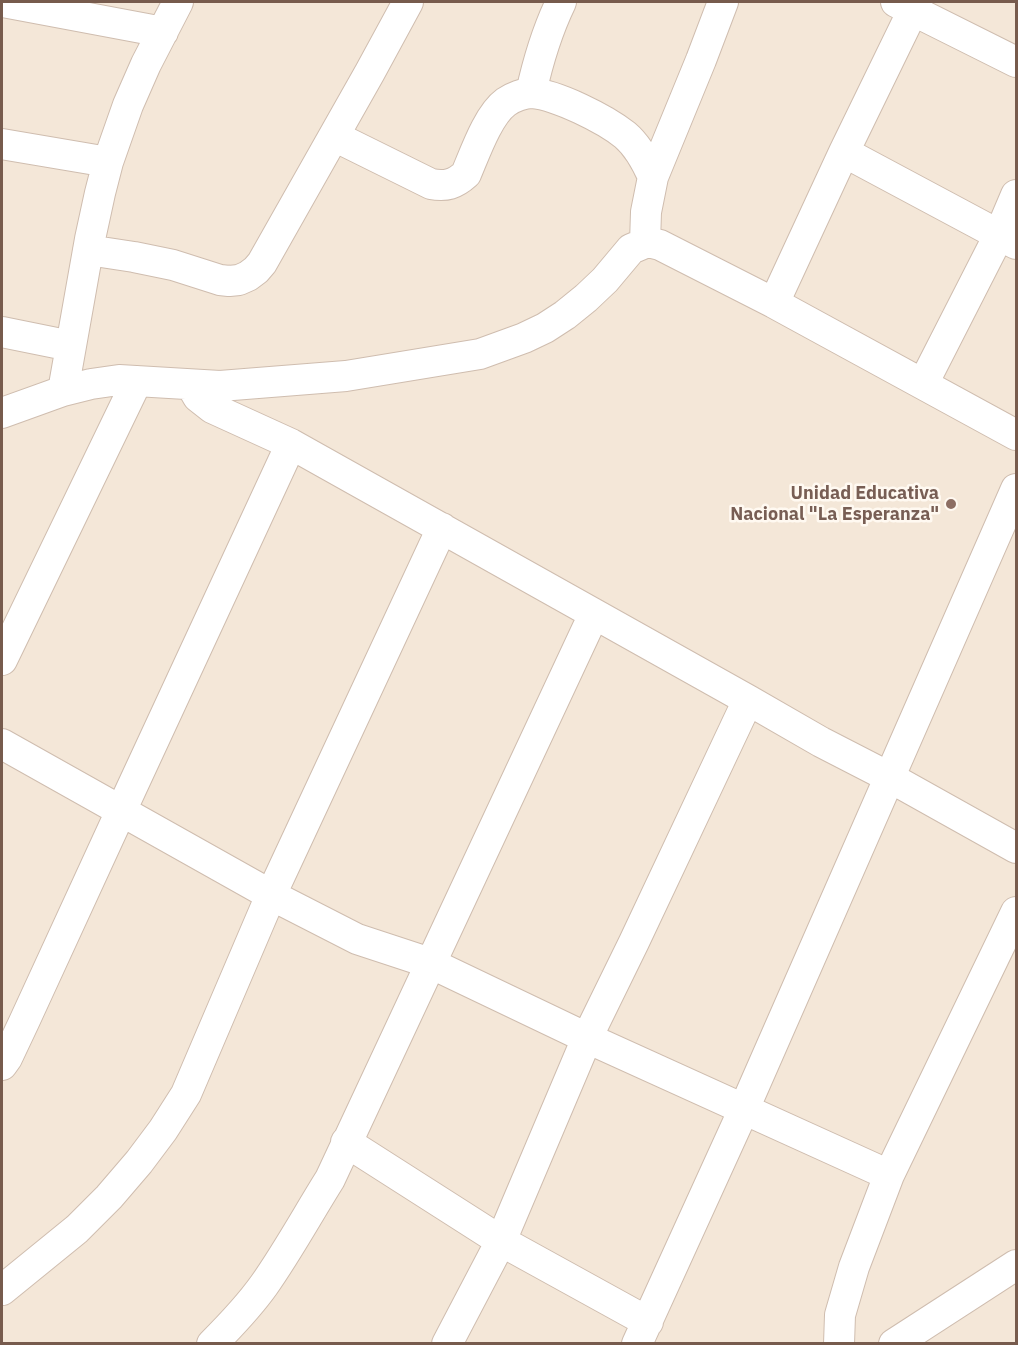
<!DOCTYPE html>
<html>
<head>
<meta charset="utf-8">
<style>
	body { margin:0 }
	#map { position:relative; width:1018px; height:1345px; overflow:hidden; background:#fcf5ea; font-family:"IBM Plex Sans",sans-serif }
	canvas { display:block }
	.frame { position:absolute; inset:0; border:3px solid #775b4d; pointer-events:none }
</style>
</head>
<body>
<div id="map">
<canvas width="1018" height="1345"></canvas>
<div class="frame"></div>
</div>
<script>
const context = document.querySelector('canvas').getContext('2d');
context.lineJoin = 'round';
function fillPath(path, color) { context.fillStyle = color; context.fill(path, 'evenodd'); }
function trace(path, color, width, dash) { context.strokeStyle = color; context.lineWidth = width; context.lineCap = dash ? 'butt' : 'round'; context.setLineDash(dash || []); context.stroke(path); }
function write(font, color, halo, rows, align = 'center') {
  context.font = font + ' "IBM Plex Sans",sans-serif'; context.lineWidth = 5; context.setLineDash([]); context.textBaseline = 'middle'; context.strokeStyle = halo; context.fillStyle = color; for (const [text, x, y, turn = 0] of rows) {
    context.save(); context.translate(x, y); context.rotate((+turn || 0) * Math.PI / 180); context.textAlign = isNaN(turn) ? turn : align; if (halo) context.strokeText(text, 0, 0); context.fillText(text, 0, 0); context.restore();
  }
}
fillPath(new Path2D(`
	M 2,2 L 1016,2 L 1016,1343 L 2,1343 Z`), '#f4e7d8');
const minor = new Path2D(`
	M 3,2 L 163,32
	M 896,2 L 1016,62
	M 531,93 C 538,61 547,31 561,2
	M 334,136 L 431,184 C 446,187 455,184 466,174 C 475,153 488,115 506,102 C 513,97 524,93 532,93 C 557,95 605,119 625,135 C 638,146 646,161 653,177
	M 2,144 L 108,162
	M 844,152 L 1016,244
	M 645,243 L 646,212 L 653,177 L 701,60 L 723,2
	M 88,250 L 134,257 L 173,265 L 220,280 L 229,281 L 239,280 L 248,276 L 256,270 L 262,263 L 370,72 L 408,2
	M 774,303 L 844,152 L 917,2
	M 2,332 L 71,346
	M 923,384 L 999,235 L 1016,195
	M 191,385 L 198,397 L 212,408 L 291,444 L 748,700 L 821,742 L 889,777 L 1016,848
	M 63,391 L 90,239 L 100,193 L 108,162 L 128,105 L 146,64 L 178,2
	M 2,413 L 63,391 L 91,384 L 119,380 L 220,386 L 346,376 L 480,354 L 524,338 L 545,328 L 565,315 L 586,298 L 605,280 L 631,249 L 645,243 L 652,243 L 660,245 L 774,303 L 1016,435
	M 2,660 L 137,381
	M 2,744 L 271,895 L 357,939 L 430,963 L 587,1038 L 889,1175
	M 2,1065 L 7,1058 L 24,1022 L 121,811 L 291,444
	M 346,1142 L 501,1241 L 648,1322
	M 2,1290 L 77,1229 L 109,1197 L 139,1162 L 163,1130 L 186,1094 L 271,895 L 442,528
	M 212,1344 C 231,1325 249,1306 264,1285 C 288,1251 308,1214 330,1179 L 594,614
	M 447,1344 L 501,1241 L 587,1038 L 634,942 L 748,700
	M 637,1344 L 744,1109 L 1016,489
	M 839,1344 L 840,1315 L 854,1267 L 889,1175 L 1016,912
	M 894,1344 L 1016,1265`);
trace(minor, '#cfbdaf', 32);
trace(minor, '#fff', 30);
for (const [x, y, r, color] of [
	[951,504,6,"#8d6e63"]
]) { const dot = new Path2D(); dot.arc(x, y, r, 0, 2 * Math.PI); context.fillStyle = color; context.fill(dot); trace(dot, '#fff9f1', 2); }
write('bold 18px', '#785e54', '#fff9f1', [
	["Unidad Educativa",939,494],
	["Nacional \"La Esperanza\"",939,515]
], 'right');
</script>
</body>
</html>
